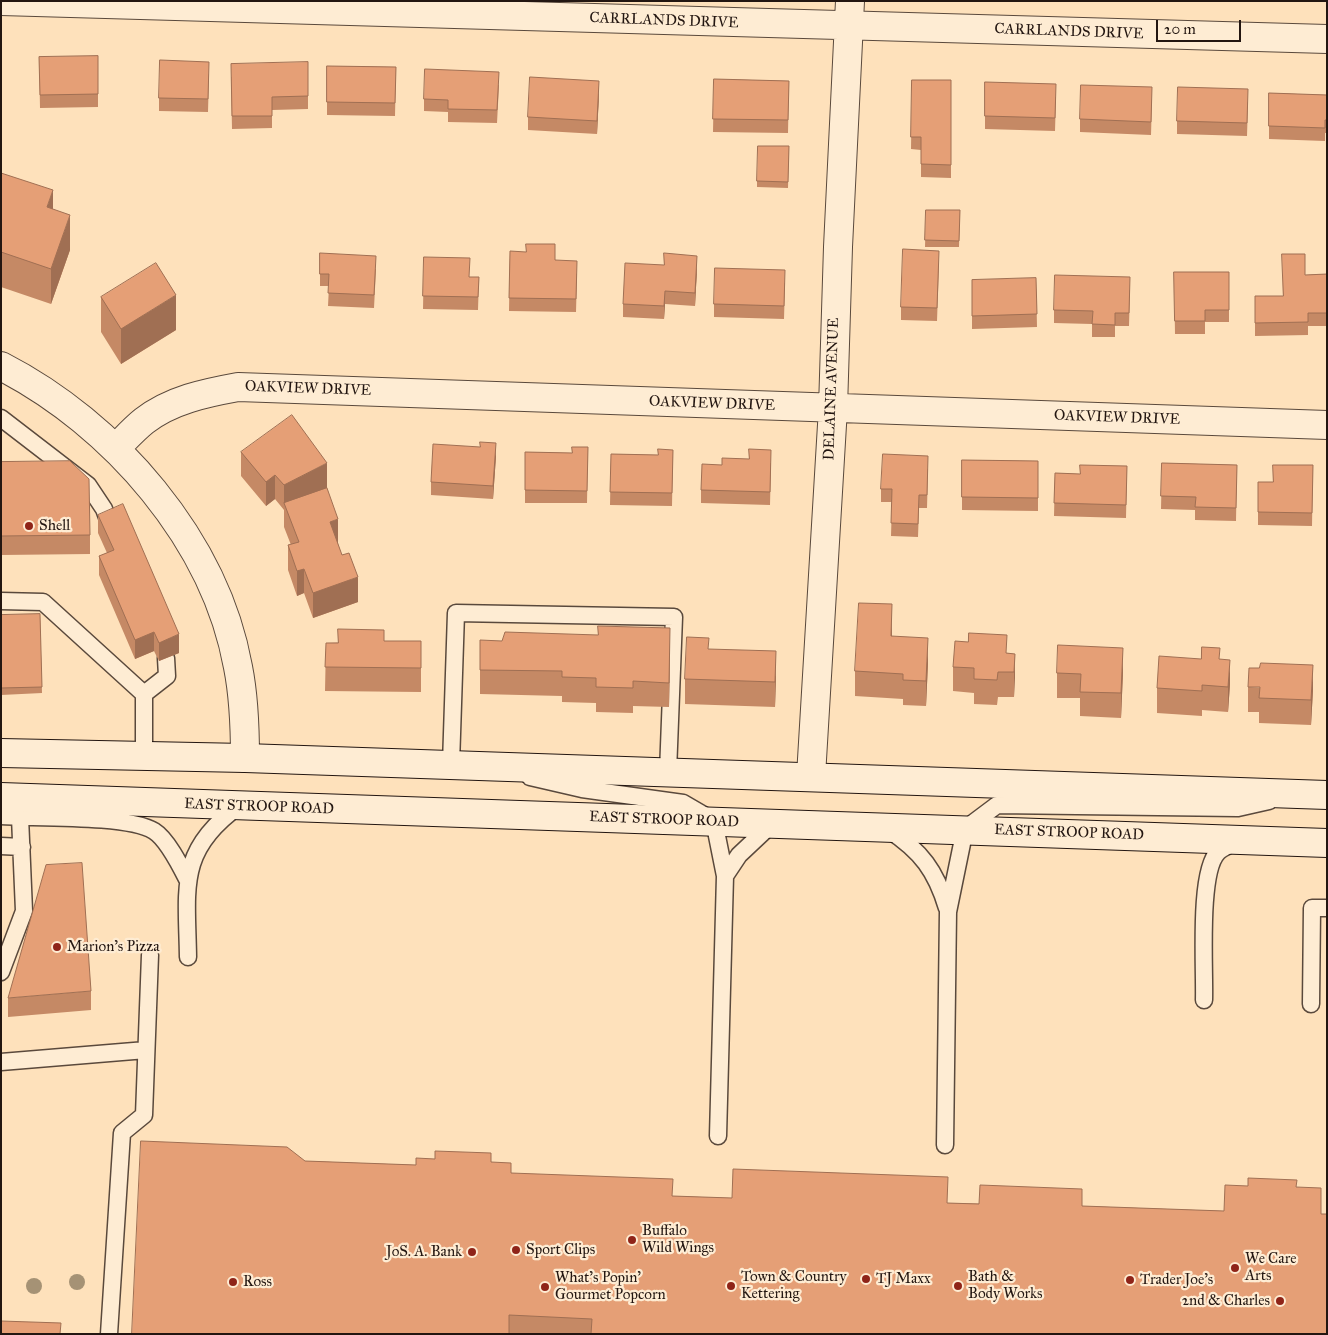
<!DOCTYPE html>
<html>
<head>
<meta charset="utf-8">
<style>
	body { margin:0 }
	#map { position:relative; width:1328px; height:1335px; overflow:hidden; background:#fee1bb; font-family:"IM FELL Great Primer",serif }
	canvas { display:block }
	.frame { position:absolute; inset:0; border:2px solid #231611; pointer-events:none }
	.scale { position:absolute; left:1156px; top:20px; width:85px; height:22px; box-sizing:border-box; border:2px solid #231611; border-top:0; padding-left:6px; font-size:15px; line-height:18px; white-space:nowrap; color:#231611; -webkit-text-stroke:4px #feecd3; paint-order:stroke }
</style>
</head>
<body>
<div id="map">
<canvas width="1328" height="1335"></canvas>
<div class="frame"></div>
<div class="scale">20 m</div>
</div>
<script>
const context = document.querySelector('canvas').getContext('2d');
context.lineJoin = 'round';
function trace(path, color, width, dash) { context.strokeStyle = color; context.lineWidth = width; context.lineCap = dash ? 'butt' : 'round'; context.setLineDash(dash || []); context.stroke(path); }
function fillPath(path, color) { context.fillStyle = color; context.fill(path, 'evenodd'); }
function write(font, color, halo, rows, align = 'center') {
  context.font = font + ' "IM FELL Great Primer",serif'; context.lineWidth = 4.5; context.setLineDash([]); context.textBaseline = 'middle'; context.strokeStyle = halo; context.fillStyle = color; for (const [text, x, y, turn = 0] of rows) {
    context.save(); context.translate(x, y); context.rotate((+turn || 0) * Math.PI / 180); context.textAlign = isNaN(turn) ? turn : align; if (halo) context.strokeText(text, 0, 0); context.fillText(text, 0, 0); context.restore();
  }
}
const service = new Path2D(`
	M 1,418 L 88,485 L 104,509 L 111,528
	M 1,601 L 43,602 L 144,694 L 144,756
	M 144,694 L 167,676 L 166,658
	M 451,764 L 456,613 L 674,617 L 668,772
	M 530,777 L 582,789 L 683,803 L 714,821 L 725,876 L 718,1136
	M 1,816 C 35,818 129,815 154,831 C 167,839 180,865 187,879
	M 889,830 C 921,851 936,871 947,908
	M 1,846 L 22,847
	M 725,876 L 739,855 L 773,823
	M 188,957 C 187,889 177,850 239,806
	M 1,972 L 24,911 L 20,817
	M 1204,1000 C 1205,968 1198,872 1218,852 C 1222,848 1230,845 1235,842
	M 1311,1004 L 1312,908 L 1327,908
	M 1,1062 L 146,1050
	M 945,1145 L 948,912 L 965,829 L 997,805 L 1238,808 L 1269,801
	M 109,1334 L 122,1133 L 144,1115 L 150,955`);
const minor = new Path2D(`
	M 1,1 L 1327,39
	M 1,366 C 114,424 215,540 238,667 C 244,697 245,727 245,758
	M 116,448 C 125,439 134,429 144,421 C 171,400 205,393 238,387 L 1327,425
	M 811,776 L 833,408 L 838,247 L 850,1`);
const secondary = new Path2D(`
	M 1,753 L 245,758 L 1327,795
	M 1,797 L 1327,843`);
trace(service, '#5a493c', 19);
trace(minor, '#5a493c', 30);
trace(secondary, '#231611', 30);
trace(service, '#feecd3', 16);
trace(minor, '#feecd3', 28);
trace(secondary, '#feecd3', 28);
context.fillStyle = '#a59275';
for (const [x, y] of [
	[77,1282],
	[34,1286]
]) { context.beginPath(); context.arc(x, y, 8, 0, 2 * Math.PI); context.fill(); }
fillPath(new Path2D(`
	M 98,56 L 98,107 L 40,108 L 39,57 Z
	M 308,62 L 308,109 L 272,110 L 272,128 L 232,129 L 231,77 Z
	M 327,66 L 396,67 L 395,116 L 327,115 Z
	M 209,74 L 208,112 L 159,111 L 159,98 Z
	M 714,79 L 789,81 L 788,133 L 713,132 Z
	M 912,80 L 951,80 L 951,178 L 921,177 L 921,150 L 911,149 Z
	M 985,82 L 1056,97 L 1055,131 L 985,129 Z
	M 499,85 L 497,123 L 448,122 L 448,112 L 424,111 L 424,99 Z
	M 1269,93 L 1327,95 L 1327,133 L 1325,133 L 1325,141 L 1269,139 Z
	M 599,94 L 597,134 L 528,130 L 528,117 Z
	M 1152,100 L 1151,135 L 1080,132 L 1080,119 Z
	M 1248,102 L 1247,136 L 1177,134 L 1177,121 Z
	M 789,146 L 788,188 L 757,187 L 757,181 Z
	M 1,173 L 53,209 L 70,250 L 51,304 L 1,287 Z
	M 926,210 L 960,210 L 959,247 L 925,247 Z
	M 510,251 L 555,260 L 577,274 L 576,312 L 509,311 Z
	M 424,257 L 469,277 L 479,277 L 478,310 L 423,309 Z
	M 939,263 L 937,321 L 901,320 L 901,307 Z
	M 376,269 L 374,308 L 328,306 L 329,286 L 320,286 L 320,274 Z
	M 697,269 L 695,306 L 665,304 L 664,319 L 623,317 L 623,304 Z
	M 1174,272 L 1229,272 L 1229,322 L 1205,322 L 1205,334 L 1175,334 Z
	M 1327,274 L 1327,326 L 1308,326 L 1308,335 L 1255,336 L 1255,296 L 1283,296 L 1305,275 Z
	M 1036,278 L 1037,327 L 972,329 L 972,280 Z
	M 785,283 L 784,319 L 714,317 L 714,304 Z
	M 1130,290 L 1129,326 L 1115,326 L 1115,337 L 1092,337 L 1092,324 L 1054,323 L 1054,310 Z
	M 101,297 L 176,330 L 121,364 L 101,332 Z
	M 480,447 L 496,456 L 493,499 L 431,495 L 431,482 Z
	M 588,447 L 587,503 L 525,503 L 525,452 L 572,453 Z
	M 673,450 L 672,506 L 610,505 L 611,454 L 658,455 Z
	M 241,452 L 327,488 L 338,544 L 358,602 L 313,618 L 304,593 L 297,596 L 288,570 L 288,545 L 291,545 L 284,527 L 284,509 L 284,510 L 275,499 L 266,506 L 241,476 Z
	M 962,460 L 1038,461 L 1038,511 L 962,510 Z
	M 1,462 L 90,535 L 90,554 L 1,555 Z
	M 771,463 L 770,505 L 701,503 L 701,490 Z
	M 1162,463 L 1237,465 L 1236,521 L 1195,520 L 1195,510 L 1161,509 Z
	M 1313,465 L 1312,526 L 1258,525 L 1258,482 L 1273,482 Z
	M 1127,466 L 1126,518 L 1054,516 L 1055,473 L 1080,474 Z
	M 928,469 L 927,508 L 919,508 L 918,537 L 891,536 L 892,502 L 881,502 L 881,489 Z
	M 98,515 L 179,653 L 159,661 L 154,651 L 135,659 L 99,575 L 99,556 L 107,553 L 98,533 Z
	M 40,614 L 42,693 L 1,695 L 1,615 Z
	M 892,629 L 892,636 L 928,663 L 926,706 L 903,705 L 903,699 L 855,696 L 855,671 Z
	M 384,641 L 421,641 L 421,692 L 325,691 L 326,643 Z
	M 670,653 L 669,707 L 633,706 L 633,713 L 596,712 L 596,703 L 562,702 L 562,696 L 480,694 L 480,670 Z
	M 1007,653 L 1015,654 L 1014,697 L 998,697 L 997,705 L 974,704 L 974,693 L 953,691 L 953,667 Z
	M 1201,659 L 1220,659 L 1230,684 L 1228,712 L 1202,710 L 1202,716 L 1157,713 L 1157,688 Z
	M 1123,672 L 1121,718 L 1080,716 L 1080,698 L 1057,698 L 1057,673 Z
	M 776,676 L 775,707 L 685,704 L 685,679 Z
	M 1248,687 L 1313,690 L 1311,725 L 1259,723 L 1259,712 L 1248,712 Z
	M 91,991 L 91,1010 L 8,1017 L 8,998 Z
	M 305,1161 L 416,1165 L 491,1162 L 511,1173 L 673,1196 L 732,1198 L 1082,1206 L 1224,1211 L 1297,1187 L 1321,1214 L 1327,1334 L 132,1334 Z`), '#c58965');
fillPath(new Path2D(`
	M 599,81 L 599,94 L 597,134 L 597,121 Z
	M 53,190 L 53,225 L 47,207 Z
	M 70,215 L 70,250 L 51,304 L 51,269 Z
	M 697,256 L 697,269 L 695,306 L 695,293 Z
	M 665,291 L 665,304 L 664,319 L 664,306 Z
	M 176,295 L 176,330 L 121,364 L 121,329 Z
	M 496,443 L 496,456 L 493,499 L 493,486 Z
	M 327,463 L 327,488 L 284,503 L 284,510 L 284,485 Z
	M 275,475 L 275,499 L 266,506 L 266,482 Z
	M 338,519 L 338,544 L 330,547 L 330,522 Z
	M 304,569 L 304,593 L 297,596 L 297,571 Z
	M 358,577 L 358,602 L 313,618 L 313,593 Z
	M 892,604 L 892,629 L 891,661 L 891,636 Z
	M 670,628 L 670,653 L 669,707 L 669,683 Z
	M 154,632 L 154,651 L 135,659 L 135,640 Z
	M 179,634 L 179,653 L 159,661 L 159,643 Z
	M 928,638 L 928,663 L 926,706 L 926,681 Z
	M 1123,648 L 1123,672 L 1121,718 L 1121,693 Z
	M 776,651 L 776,676 L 775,707 L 775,682 Z
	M 1015,654 L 1015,678 L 1014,697 L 1014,672 Z
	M 1230,660 L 1230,684 L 1228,712 L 1228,687 Z
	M 1313,665 L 1313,690 L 1311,725 L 1311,700 Z`), '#a06f53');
const building = new Path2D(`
	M 98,56 L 98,94 L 40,95 L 39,57 Z
	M 160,60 L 209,62 L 208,99 L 159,98 Z
	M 308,62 L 308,96 L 272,97 L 272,116 L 232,116 L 231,64 Z
	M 327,66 L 396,67 L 395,103 L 327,102 Z
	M 425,69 L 499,72 L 497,110 L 448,109 L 448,100 L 424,99 Z
	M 530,77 L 599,81 L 597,121 L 528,117 Z
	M 714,79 L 789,81 L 788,120 L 713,119 Z
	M 912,80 L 951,80 L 951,165 L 921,164 L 921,137 L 911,137 Z
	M 985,82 L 1056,84 L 1055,118 L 985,116 Z
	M 1081,85 L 1152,87 L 1151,122 L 1080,119 Z
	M 1178,87 L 1248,89 L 1247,123 L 1177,121 Z
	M 1269,93 L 1327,95 L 1327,120 L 1325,120 L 1325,128 L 1269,126 Z
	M 758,146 L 789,146 L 788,182 L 757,181 Z
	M 1,173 L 53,190 L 47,207 L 70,215 L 51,269 L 1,252 Z
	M 926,210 L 960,210 L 959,241 L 925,240 Z
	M 526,244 L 555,244 L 555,260 L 577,261 L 576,299 L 509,298 L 510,251 L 526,252 Z
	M 903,249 L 939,251 L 937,308 L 901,307 Z
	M 320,253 L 376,256 L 374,295 L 328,293 L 329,274 L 320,274 Z
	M 664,253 L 697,256 L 695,293 L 665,291 L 664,306 L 623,304 L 625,263 L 664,265 Z
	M 1282,254 L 1305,254 L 1305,275 L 1327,274 L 1327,313 L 1308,313 L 1308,322 L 1255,323 L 1255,296 L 1283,296 Z
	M 424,257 L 470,258 L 469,277 L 479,277 L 478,297 L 423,296 Z
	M 156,263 L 176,295 L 121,329 L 101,297 Z
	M 715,268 L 785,270 L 784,306 L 714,304 Z
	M 1174,272 L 1229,272 L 1229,310 L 1205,310 L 1205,321 L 1175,321 Z
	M 1055,275 L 1130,277 L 1129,313 L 1115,313 L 1115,325 L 1092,324 L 1093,311 L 1054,310 Z
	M 1036,278 L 1037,314 L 972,316 L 972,280 Z
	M 292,415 L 327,463 L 284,485 L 275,475 L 266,482 L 241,452 Z
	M 480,442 L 496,443 L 493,486 L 431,482 L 433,444 L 480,447 Z
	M 572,447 L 588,447 L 587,491 L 525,490 L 525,452 L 572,453 Z
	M 658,449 L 673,450 L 672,493 L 610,492 L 611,454 L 658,455 Z
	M 749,449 L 771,450 L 770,492 L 701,490 L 702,464 L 722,465 L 722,458 L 749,459 Z
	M 883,454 L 928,456 L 927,495 L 919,495 L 918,524 L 891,523 L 892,489 L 881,489 Z
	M 962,460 L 1038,461 L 1038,498 L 962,497 Z
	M 70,461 L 89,479 L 90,535 L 1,536 L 1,462 Z
	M 1162,463 L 1237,465 L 1236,508 L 1195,507 L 1196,497 L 1161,496 Z
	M 1080,465 L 1127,466 L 1126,505 L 1054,503 L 1055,473 L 1080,474 Z
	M 1273,465 L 1313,465 L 1312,513 L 1258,512 L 1258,482 L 1273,482 Z
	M 327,488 L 338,519 L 330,522 L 342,555 L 349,553 L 358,577 L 313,593 L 304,569 L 297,571 L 288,545 L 299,542 L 284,503 Z
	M 123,504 L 179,634 L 159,643 L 154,632 L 135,640 L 99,556 L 114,550 L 98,515 Z
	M 859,603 L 892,604 L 891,636 L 928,638 L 926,681 L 903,680 L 903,674 L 855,671 Z
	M 40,614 L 42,687 L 1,688 L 1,615 Z
	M 598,626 L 670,628 L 669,683 L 633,681 L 633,688 L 596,687 L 596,678 L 562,677 L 562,671 L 480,670 L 480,640 L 502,641 L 505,632 L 598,635 Z
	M 338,629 L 384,630 L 384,641 L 421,641 L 421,668 L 325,667 L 326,643 L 338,643 Z
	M 969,633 L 1007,635 L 1006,653 L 1015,654 L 1014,672 L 998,672 L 997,680 L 974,679 L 974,668 L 953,667 L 955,641 L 968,642 Z
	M 687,637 L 709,638 L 708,649 L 776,651 L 775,682 L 685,679 Z
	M 1058,645 L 1123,648 L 1121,693 L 1080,692 L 1081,674 L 1057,673 Z
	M 1202,647 L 1220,648 L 1219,659 L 1230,660 L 1228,687 L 1202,685 L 1202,691 L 1157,688 L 1159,656 L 1201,659 Z
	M 1261,663 L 1313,665 L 1311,700 L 1259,698 L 1260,687 L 1248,687 L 1249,668 L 1259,668 Z
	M 82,863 L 91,991 L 8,998 L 46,865 Z
	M 141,1141 L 287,1147 L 305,1161 L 416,1165 L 416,1158 L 435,1159 L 435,1151 L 491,1153 L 491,1162 L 511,1163 L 511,1173 L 673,1179 L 672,1196 L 732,1198 L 733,1169 L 948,1177 L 947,1203 L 979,1204 L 980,1185 L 1082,1189 L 1082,1206 L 1224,1211 L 1225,1185 L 1248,1186 L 1248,1178 L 1297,1180 L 1296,1187 L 1321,1188 L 1321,1214 L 1327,1214 L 1327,1334 L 591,1334 L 592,1319 L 509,1315 L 509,1334 L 132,1334 Z
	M 1,1321 L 61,1323 L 60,1334 L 1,1334 Z`);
fillPath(building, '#e59f76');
trace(building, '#a06f53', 1);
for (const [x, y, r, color] of [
	[29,526,5,"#8f2418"],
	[57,947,5,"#8f2418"],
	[632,1240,5,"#8f2418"],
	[516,1250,5,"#8f2418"],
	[472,1252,5,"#8f2418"],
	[1235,1268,5,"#8f2418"],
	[866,1279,5,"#8f2418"],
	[1130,1280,5,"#8f2418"],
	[233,1282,5,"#8f2418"],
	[731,1286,5,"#8f2418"],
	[958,1286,5,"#8f2418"],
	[545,1287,5,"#8f2418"],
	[1280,1301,5,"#8f2418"]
]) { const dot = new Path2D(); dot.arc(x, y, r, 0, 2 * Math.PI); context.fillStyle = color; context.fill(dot); trace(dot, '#feecd3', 2); }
write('15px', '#231611', '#feecd3', [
	["CARRLANDS DRIVE",664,21,2],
	["CARRLANDS DRIVE",1069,32,2],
	["OAKVIEW DRIVE",308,389,2],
	["DELAINE AVENUE",832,389,-88],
	["OAKVIEW DRIVE",712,404,2],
	["OAKVIEW DRIVE",1117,418,2],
	["EAST STROOP ROAD",259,807,2],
	["EAST STROOP ROAD",664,820,2],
	["EAST STROOP ROAD",1069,833,2]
]);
write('15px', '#231611', '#feecd3', [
	["Shell",39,526],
	["Marion's Pizza",67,947],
	["Buffalo",642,1231],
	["Wild Wings",642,1248],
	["Sport Clips",526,1250],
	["JoS. A. Bank",462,1252,"right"],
	["We Care",1245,1259],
	["Arts",1245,1276],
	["Town & Country",741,1277],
	["Kettering",741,1294],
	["Bath &",968,1277],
	["Body Works",968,1294],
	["What's Popin'",555,1278],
	["Gourmet Popcorn",555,1295],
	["TJ Maxx",876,1279],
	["Trader Joe's",1140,1280],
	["Ross",243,1282],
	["2nd & Charles",1270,1301,"right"]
], 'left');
</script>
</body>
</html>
